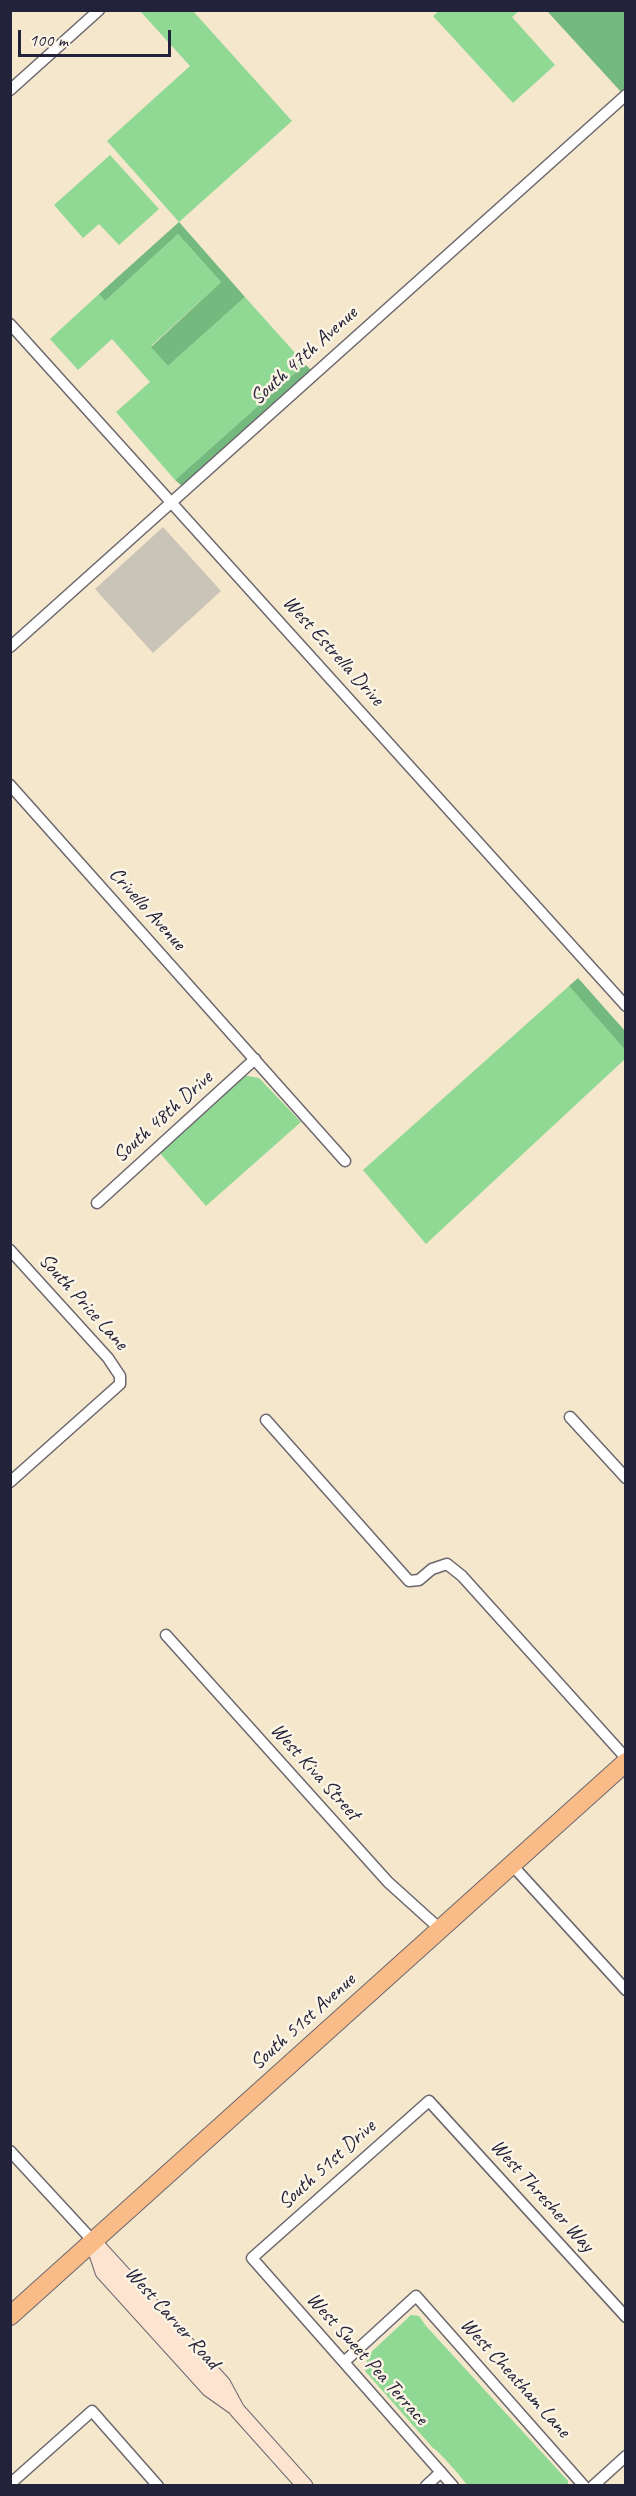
<!DOCTYPE html>
<html>
<head>
<meta charset="utf-8">
<style>
	body { margin:0 }
	#map { position:relative; width:636px; height:2496px; overflow:hidden; background:#f4e7cc; font-family:Caveat,sans-serif }
	canvas { display:block }
	.frame { position:absolute; inset:0; border:12px solid #22223b; pointer-events:none }
	.scale { position:absolute; left:18px; top:30px; width:153px; height:27px; box-sizing:border-box; border:3px solid #22223b; border-top:0; padding-left:8px; font-size:18px; line-height:21px; white-space:nowrap; color:#22223b; -webkit-text-stroke:4px #fcf5e5; paint-order:stroke }
</style>
</head>
<body>
<div id="map">
<canvas width="636" height="2496"></canvas>
<div class="frame"></div>
<div class="scale">100 m</div>
</div>
<script>
const context = document.querySelector('canvas').getContext('2d');
context.lineJoin = 'round';
function fillPath(path, color) { context.fillStyle = color; context.fill(path, 'evenodd'); }
function trace(path, color, width, dash) { context.strokeStyle = color; context.lineWidth = width; context.lineCap = dash ? 'butt' : 'round'; context.setLineDash(dash || []); context.stroke(path); }
function write(font, color, halo, rows, align = 'center') {
  context.font = font + ' Caveat,sans-serif'; context.lineWidth = 5; context.setLineDash([]); context.textBaseline = 'middle'; context.strokeStyle = halo; context.fillStyle = color; for (const [text, x, y, turn = 0] of rows) {
    context.save(); context.translate(x, y); context.rotate((+turn || 0) * Math.PI / 180); context.textAlign = isNaN(turn) ? turn : align; if (halo) context.strokeText(text, 0, 0); context.fillText(text, 0, 0); context.restore();
  }
}
fillPath(new Path2D(`
	M 163,527 L 221,591 L 153,653 L 95,589 Z`), '#cac3b8');
fillPath(new Path2D(`
	M 140,11 L 193,11 L 292,121 L 179,222 L 107,141 L 190,66 Z
	M 439,11 L 519,11 L 512,17 L 555,65 L 513,103 L 433,16 Z
	M 110,155 L 159,209 L 119,245 L 99,224 L 83,238 L 54,205 Z
	M 178,234 L 221,282 L 151,346 L 168,366 L 245,297 L 305,364 L 175,480 L 116,412 L 150,382 L 112,339 L 78,370 L 50,339 L 99,294 L 105,301 Z
	M 569,986 L 625,1050 L 625,1059 L 426,1244 L 363,1170 Z
	M 242,1075 L 259,1078 L 301,1122 L 206,1206 L 159,1152 Z
	M 411,2315 L 419,2316 L 426,2326 L 568,2481 L 568,2485 L 467,2485 C 464,2480 438,2450 433,2448 L 365,2371 L 368,2355 Z`), '#90d994');
fillPath(new Path2D(`
	M 547,11 L 625,11 L 626,89 L 622,93 Z
	M 179,222 L 245,297 L 168,366 L 151,347 L 221,282 L 178,234 L 105,301 L 99,294 Z
	M 305,364 L 313,372 L 182,486 L 175,480 Z
	M 578,978 L 625,1031 L 625,1050 L 569,986 Z`), '#74b97e');
const street = new Path2D(`
	M 10,90 L 99,10
	M 10,324 L 626,1006
	M 10,647 L 626,95
	M 10,785 L 345,1161
	M 97,1203 L 255,1059
	M 10,1250 L 108,1358 L 120,1376 L 120,1384 L 10,1482
	M 570,1417 L 626,1478
	M 266,1420 L 409,1581 L 419,1580 L 432,1569 L 447,1564 L 462,1576 L 626,1758
	M 166,1635 L 388,1882 L 440,1929
	M 512,1865 L 626,1990
	M 10,2151 L 93,2241
	M 344,2362 L 416,2296 L 584,2486
	M 10,2484 L 92,2411 L 158,2486
	M 426,2486 L 441,2472
	M 453,2486 L 252,2258 L 429,2101 L 626,2317
	M 593,2486 L 626,2456`);
const secondary = new Path2D(`
	M 93,2241 L 223,2384 L 237,2410 L 305,2486
	M 94,2245 L 103,2272 L 209,2389 L 233,2406`);
const primary = new Path2D(`
	M 10,2316 L 626,1762`);
trace(street, '#6c676e', 13);
trace(secondary, '#6c676e', 17);
trace(primary, '#6c676e', 20);
trace(street, '#fff', 10);
trace(secondary, '#fde4d0', 15);
trace(primary, '#f9bc89', 18);
write('21px', '#22223b', '#fcf5e5', [
	["South 47th Avenue",304,356,-42],
	["West Estrella Drive",333,651,48],
	["Crivello Avenue",147,909,48],
	["South 48th Drive",163,1117,-42],
	["South Price Lane",83,1302,48],
	["West Kiva Street",315,1772,48],
	["South 51st Avenue",303,2022,-42],
	["South 51st Drive",327,2165,-42],
	["West Thresher Way",542,2196,48],
	["West Carver Road",172,2318,48],
	["West Sweet Pea Terrace",367,2359,48],
	["West Cheatham Lane",515,2378,48]
]);
</script>
</body>
</html>
